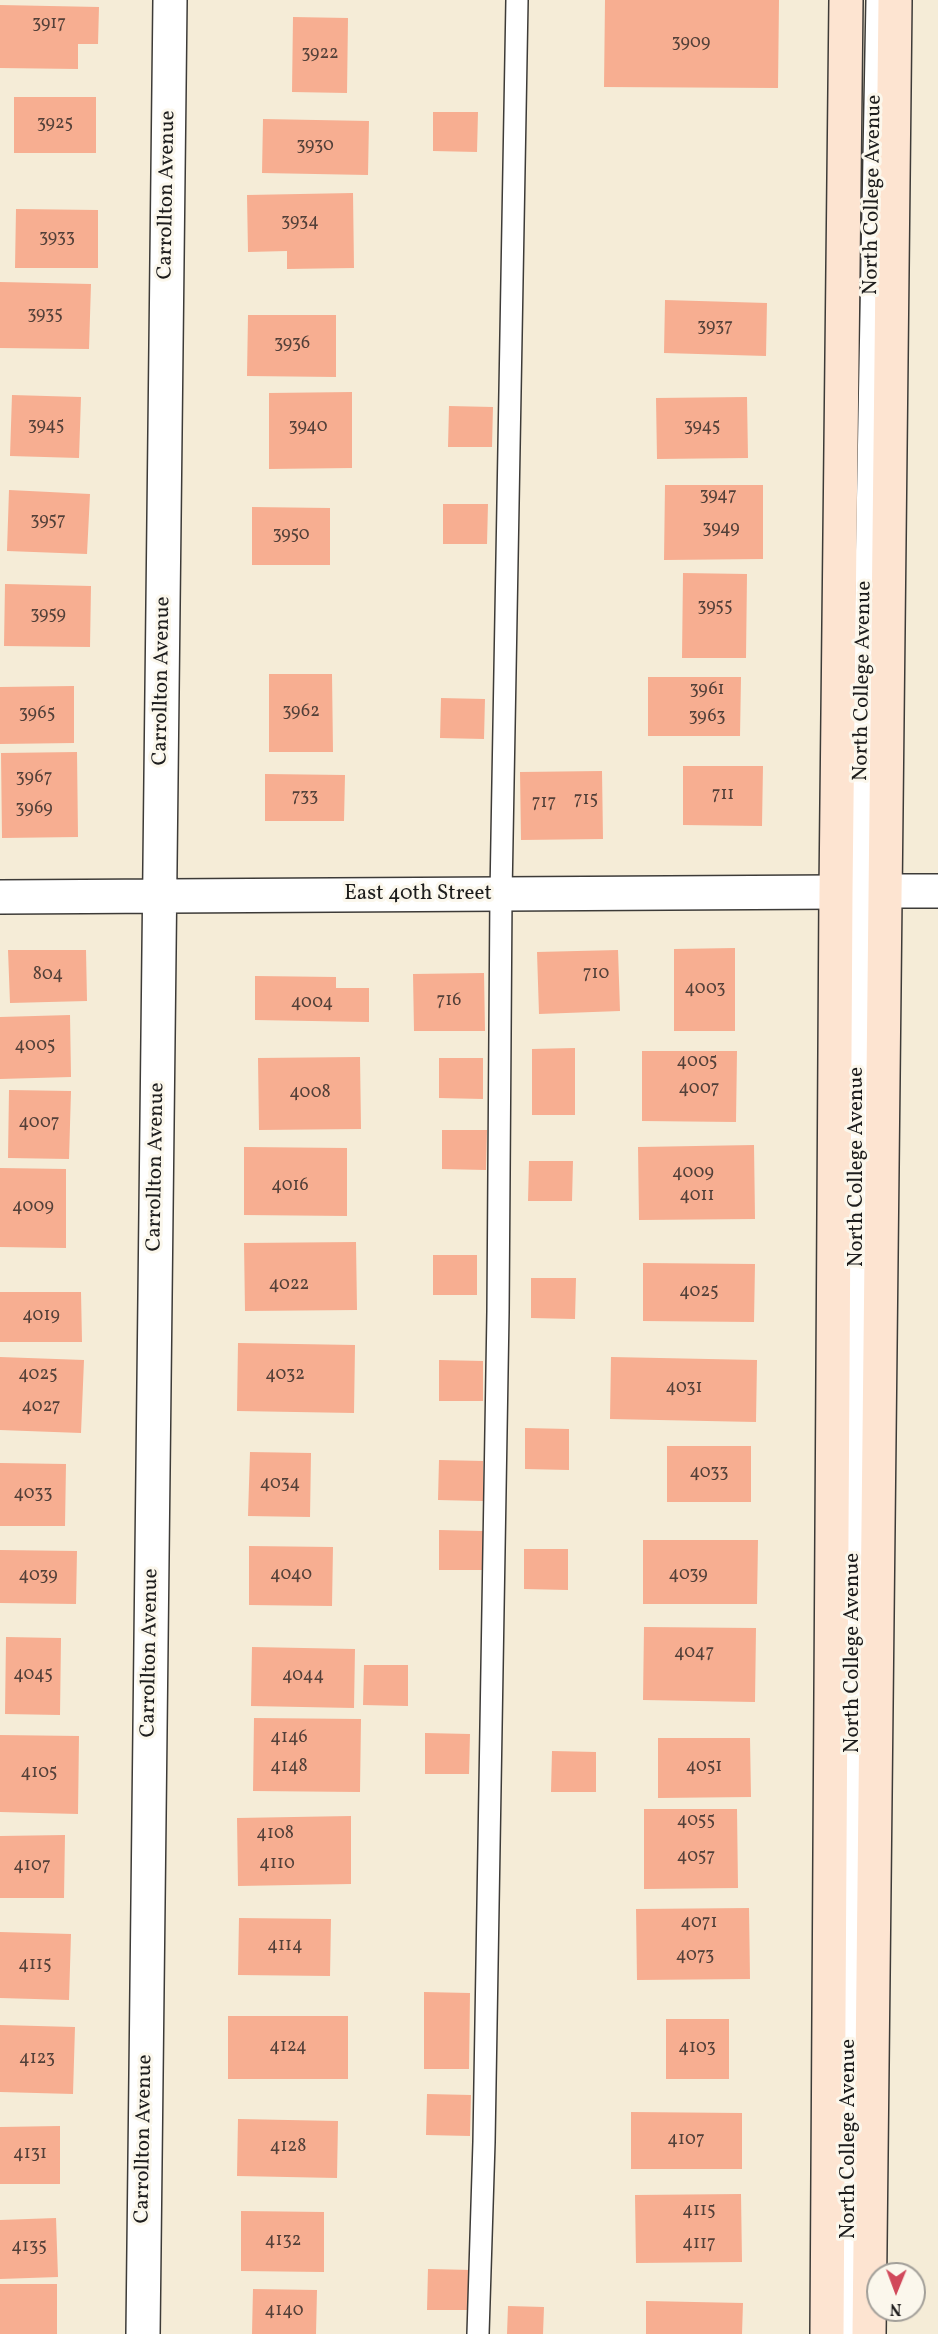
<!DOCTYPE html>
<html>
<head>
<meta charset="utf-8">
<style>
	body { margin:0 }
	#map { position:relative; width:938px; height:2334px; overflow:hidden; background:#f5ecd7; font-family:Vollkorn,serif }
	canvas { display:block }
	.north { position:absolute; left:866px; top:2262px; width:60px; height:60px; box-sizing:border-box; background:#fbf7ec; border:2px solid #a29f99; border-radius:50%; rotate:181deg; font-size:16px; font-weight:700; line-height:24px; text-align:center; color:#1c1c1c }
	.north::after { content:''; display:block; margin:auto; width:21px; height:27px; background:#d1495b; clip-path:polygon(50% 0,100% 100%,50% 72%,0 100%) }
</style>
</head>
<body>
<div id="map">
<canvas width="938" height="2334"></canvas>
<div class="north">N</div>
</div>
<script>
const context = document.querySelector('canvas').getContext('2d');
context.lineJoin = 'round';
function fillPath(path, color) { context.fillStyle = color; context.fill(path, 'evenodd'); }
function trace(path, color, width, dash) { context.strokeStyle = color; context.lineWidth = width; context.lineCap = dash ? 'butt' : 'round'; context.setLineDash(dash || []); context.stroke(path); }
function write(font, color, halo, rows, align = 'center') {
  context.font = font + ' Vollkorn,serif'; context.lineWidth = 6; context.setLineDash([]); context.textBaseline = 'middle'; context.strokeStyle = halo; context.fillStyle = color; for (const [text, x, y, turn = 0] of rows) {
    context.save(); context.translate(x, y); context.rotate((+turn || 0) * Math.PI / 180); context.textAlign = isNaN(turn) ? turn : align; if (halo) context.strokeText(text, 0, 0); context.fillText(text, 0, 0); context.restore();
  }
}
fillPath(new Path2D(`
	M 605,0 L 779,0 L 778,88 L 604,87 Z
	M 0,5 L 99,7 L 98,44 L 78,44 L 78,69 L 0,68 Z
	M 293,17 L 348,18 L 347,93 L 292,92 Z
	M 14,97 L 96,97 L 96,153 L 14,153 Z
	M 433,112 L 478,112 L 477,152 L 433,151 Z
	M 263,119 L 369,121 L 368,175 L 262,173 Z
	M 353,193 L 354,268 L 287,269 L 287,251 L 248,252 L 247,195 Z
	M 16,209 L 98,210 L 98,268 L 15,268 Z
	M 0,282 L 91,284 L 89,349 L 0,348 Z
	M 665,300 L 767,303 L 766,356 L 664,353 Z
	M 248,315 L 336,315 L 336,377 L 247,376 Z
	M 352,392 L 352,468 L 269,469 L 269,393 Z
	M 12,395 L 81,397 L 79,458 L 10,456 Z
	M 747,397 L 748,458 L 657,459 L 656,398 Z
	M 449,406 L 493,407 L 492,447 L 448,447 Z
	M 665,485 L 763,485 L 763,559 L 664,560 Z
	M 9,490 L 90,494 L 87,554 L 7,551 Z
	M 443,504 L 488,504 L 487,544 L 443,544 Z
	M 252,507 L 330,508 L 330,565 L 252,565 Z
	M 683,573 L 747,574 L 746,658 L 682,658 Z
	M 5,584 L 91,586 L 90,647 L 4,646 Z
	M 269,674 L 332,674 L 333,752 L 269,752 Z
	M 648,677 L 741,677 L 740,736 L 648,736 Z
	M 74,686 L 74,743 L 0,744 L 0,687 Z
	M 441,698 L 485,699 L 484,739 L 440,738 Z
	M 77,752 L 78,837 L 2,838 L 1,753 Z
	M 683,766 L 763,766 L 762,826 L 683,825 Z
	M 602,771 L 603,839 L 521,840 L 520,772 Z
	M 265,774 L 345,775 L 344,821 L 265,821 Z
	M 735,948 L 735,1031 L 674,1031 L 674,949 Z
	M 8,950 L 86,950 L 87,1001 L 10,1003 Z
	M 618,950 L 620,1011 L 539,1014 L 537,952 Z
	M 484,973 L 485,1031 L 414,1031 L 413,974 Z
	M 255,976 L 336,977 L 336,988 L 369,988 L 369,1022 L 255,1020 Z
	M 70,1015 L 71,1077 L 0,1079 L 0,1017 Z
	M 575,1048 L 575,1115 L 532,1115 L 532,1049 Z
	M 642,1051 L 737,1051 L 736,1122 L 642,1121 Z
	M 360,1057 L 361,1129 L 259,1130 L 258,1058 Z
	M 439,1058 L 483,1058 L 483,1099 L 439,1098 Z
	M 9,1090 L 71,1091 L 69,1159 L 8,1158 Z
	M 442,1130 L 487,1130 L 486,1170 L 442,1169 Z
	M 754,1145 L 755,1219 L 639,1220 L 638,1147 Z
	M 244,1147 L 347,1148 L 347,1216 L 244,1215 Z
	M 529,1161 L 573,1161 L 572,1201 L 528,1201 Z
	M 0,1168 L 66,1169 L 66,1248 L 0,1247 Z
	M 356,1242 L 357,1310 L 245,1311 L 244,1243 Z
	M 433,1255 L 477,1255 L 477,1295 L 433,1295 Z
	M 643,1263 L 755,1264 L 754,1322 L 643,1321 Z
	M 531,1278 L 576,1278 L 575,1319 L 531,1318 Z
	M 0,1292 L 81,1292 L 82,1342 L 0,1342 Z
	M 238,1343 L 355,1345 L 354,1413 L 237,1411 Z
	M 0,1357 L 84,1360 L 81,1433 L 0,1430 Z
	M 611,1357 L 757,1360 L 756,1422 L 610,1419 Z
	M 439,1360 L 483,1361 L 483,1401 L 439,1401 Z
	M 525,1428 L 569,1429 L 569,1470 L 525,1469 Z
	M 667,1446 L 751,1446 L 751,1502 L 667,1502 Z
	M 250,1452 L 311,1453 L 310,1517 L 248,1516 Z
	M 439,1460 L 483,1461 L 483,1501 L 438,1500 Z
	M 0,1463 L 66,1464 L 65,1526 L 0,1526 Z
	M 439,1530 L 483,1531 L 483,1570 L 439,1570 Z
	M 643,1540 L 758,1540 L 757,1604 L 643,1604 Z
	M 249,1546 L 333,1547 L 332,1606 L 249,1605 Z
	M 524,1549 L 568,1549 L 568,1590 L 524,1589 Z
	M 0,1550 L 77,1551 L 76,1604 L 0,1603 Z
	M 644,1627 L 756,1628 L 755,1702 L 643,1700 Z
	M 6,1637 L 61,1638 L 60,1715 L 5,1714 Z
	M 252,1647 L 355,1649 L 354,1708 L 251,1706 Z
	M 364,1665 L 408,1665 L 408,1706 L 363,1705 Z
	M 254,1718 L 361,1719 L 360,1792 L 253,1791 Z
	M 425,1733 L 470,1734 L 469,1774 L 425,1774 Z
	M 0,1735 L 79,1736 L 78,1814 L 0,1812 Z
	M 658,1738 L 750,1738 L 751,1797 L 658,1798 Z
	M 552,1751 L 596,1752 L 596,1792 L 551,1792 Z
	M 644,1809 L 737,1809 L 738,1888 L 644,1889 Z
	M 351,1816 L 351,1884 L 238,1886 L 237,1818 Z
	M 65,1835 L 64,1898 L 0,1898 L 0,1836 Z
	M 749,1908 L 750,1979 L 637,1980 L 636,1909 Z
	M 239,1918 L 331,1919 L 330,1976 L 238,1975 Z
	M 0,1932 L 71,1934 L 69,2000 L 0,1998 Z
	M 424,1992 L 470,1993 L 469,2069 L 424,2069 Z
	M 228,2016 L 348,2016 L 348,2079 L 228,2079 Z
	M 666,2019 L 729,2019 L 729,2079 L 666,2079 Z
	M 0,2025 L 75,2027 L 73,2094 L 0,2092 Z
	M 427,2094 L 471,2095 L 470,2136 L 426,2135 Z
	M 631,2112 L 742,2113 L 742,2169 L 631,2169 Z
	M 238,2119 L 338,2121 L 337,2178 L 237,2176 Z
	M 60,2126 L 60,2184 L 0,2184 L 0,2127 Z
	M 741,2194 L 742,2262 L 636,2263 L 635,2195 Z
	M 241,2211 L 324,2212 L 324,2272 L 241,2271 Z
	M 56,2218 L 58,2277 L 0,2279 L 0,2220 Z
	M 428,2269 L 472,2270 L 472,2310 L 427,2310 Z
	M 0,2284 L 57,2284 L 57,2334 L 0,2334 Z
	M 253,2289 L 317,2290 L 316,2334 L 252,2334 Z
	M 646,2301 L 743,2303 L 742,2334 L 646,2334 Z
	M 508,2306 L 544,2307 L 543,2334 L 507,2334 Z`), '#f7ae91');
const service = new Path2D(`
	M 478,2334 L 484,2142 L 498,1312 L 501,894 L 517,0
	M 848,2334 L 860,891 L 877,0`);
const minor = new Path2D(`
	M 885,891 L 938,891
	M 0,897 L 836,892
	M 143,2334 L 170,0`);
const secondary = new Path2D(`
	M 827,2334 L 836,892 L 846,0
	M 869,2334 L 895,0`);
trace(service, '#3d3b38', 24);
trace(minor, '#3d3b38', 36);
trace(secondary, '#3d3b38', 36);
trace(service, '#fff', 21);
trace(minor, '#fff', 33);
trace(secondary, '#fde4d1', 33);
write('18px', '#534039', null, [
	["3917",49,25],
	["3909",691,44],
	["3922",320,55],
	["3925",55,125],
	["3930",315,147],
	["3934",300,223],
	["3933",57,239],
	["3935",45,316],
	["3937",715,328],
	["3936",292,345],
	["3945",46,427],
	["3940",308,428],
	["3945",702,428],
	["3947",718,497],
	["3957",48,522],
	["3949",721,530],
	["3950",291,536],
	["3955",715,608],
	["3959",48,616],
	["3961",707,691],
	["3962",301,713],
	["3965",37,715],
	["3963",707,718],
	["3967",34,779],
	["711",723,796],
	["733",305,798],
	["715",586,801],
	["717",544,804],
	["3969",34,810],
	["710",596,975],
	["804",48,976],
	["4003",705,990],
	["716",449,1002],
	["4004",312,1004],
	["4005",35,1047],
	["4005",697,1063],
	["4007",699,1090],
	["4008",310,1094],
	["4007",39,1124],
	["4009",693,1174],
	["4016",290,1187],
	["4011",697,1197],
	["4009",33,1208],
	["4022",289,1286],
	["4025",699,1293],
	["4019",41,1317],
	["4025",38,1376],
	["4032",285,1376],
	["4031",684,1389],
	["4027",41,1408],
	["4033",709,1474],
	["4034",280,1485],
	["4033",33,1495],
	["4040",291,1576],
	["4039",688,1576],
	["4039",38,1577],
	["4047",694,1654],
	["4045",33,1676],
	["4044",303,1677],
	["4146",289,1739],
	["4148",289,1768],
	["4051",704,1768],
	["4105",39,1774],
	["4055",696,1822],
	["4108",275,1835],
	["4057",696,1858],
	["4110",277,1865],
	["4107",32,1867],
	["4071",699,1924],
	["4114",285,1947],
	["4073",695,1957],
	["4115",35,1966],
	["4124",288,2048],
	["4103",697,2049],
	["4123",37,2060],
	["4107",686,2141],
	["4128",288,2148],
	["4131",30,2155],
	["4115",699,2212],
	["4132",283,2242],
	["4117",699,2245],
	["4135",29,2248],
	["4140",284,2312]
]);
write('21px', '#1c1c1c', '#fbf7ec', [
	["Carrollton Avenue",168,195,-89],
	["North College Avenue",874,195,-89],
	["Carrollton Avenue",163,681,-89],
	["North College Avenue",864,681,-89],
	["East 40th Street",418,895],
	["Carrollton Avenue",157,1167,-89],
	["North College Avenue",858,1167,-90],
	["Carrollton Avenue",151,1653,-89],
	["North College Avenue",854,1653,-90],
	["Carrollton Avenue",145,2139,-89],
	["North College Avenue",850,2139,-90]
]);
</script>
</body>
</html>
